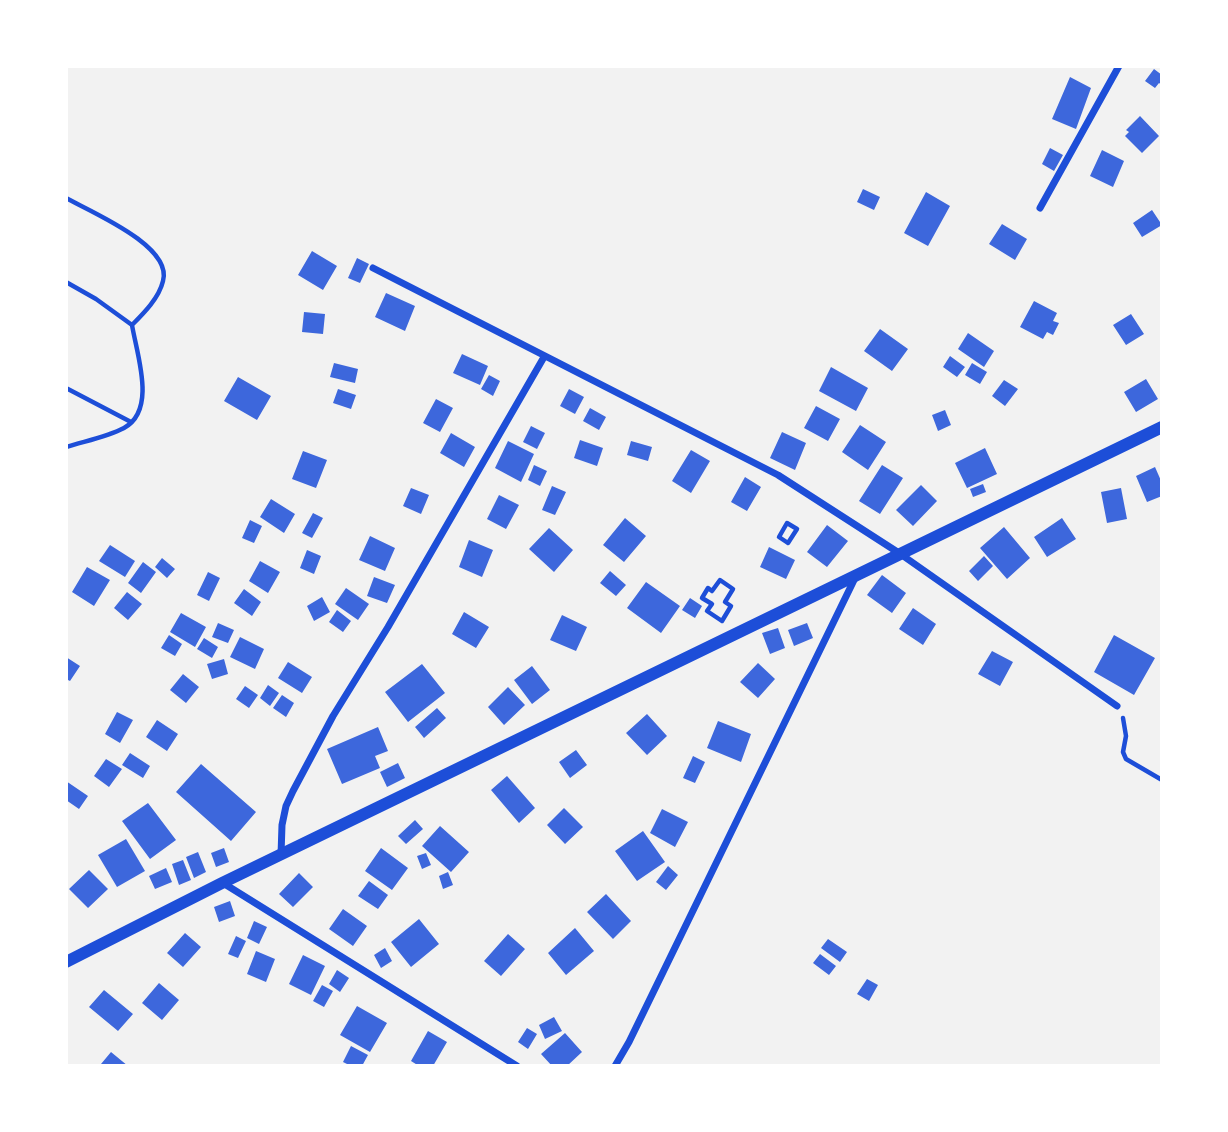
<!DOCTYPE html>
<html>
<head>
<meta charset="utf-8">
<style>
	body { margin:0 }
	#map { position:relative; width:1228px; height:1132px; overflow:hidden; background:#f2f2f2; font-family:"PT Sans",sans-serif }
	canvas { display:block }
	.frame { position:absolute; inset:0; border:68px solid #fff; pointer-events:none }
</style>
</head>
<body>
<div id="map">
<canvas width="1228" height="1132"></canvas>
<div class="frame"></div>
</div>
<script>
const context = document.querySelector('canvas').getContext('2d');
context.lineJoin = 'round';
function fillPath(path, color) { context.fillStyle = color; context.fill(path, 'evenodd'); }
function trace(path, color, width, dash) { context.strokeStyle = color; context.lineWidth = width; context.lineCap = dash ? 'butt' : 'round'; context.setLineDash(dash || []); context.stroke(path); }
fillPath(new Path2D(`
	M 1154,69 L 1162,75 L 1162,85 L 1159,83 L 1155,88 L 1145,81 Z
	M 1070,77 L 1091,88 L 1076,129 L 1052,119 Z
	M 1140,116 L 1159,136 L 1142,153 L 1125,136 L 1129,132 L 1126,130 Z
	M 1050,148 L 1063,155 L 1054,171 L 1042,164 Z
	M 1102,150 L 1124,161 L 1113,187 L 1090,176 Z
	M 863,189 L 880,197 L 874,210 L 857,202 Z
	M 926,192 L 950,206 L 928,246 L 904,233 Z
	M 1152,210 L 1162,225 L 1142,237 L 1133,223 Z
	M 1002,224 L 1027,239 L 1015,260 L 989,244 Z
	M 312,251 L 337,266 L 323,290 L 298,275 Z
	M 357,258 L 369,264 L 360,283 L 348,278 Z
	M 386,293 L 415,306 L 405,331 L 375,317 Z
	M 1034,301 L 1057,313 L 1053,321 L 1059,323 L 1053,335 L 1047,332 L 1043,339 L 1020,327 Z
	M 304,312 L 325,314 L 323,334 L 302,332 Z
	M 1131,314 L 1144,334 L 1126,345 L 1113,325 Z
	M 880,329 L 908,349 L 892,371 L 864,351 Z
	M 968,333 L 994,351 L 984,367 L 958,349 Z
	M 462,354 L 488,366 L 480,385 L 453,373 Z
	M 950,356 L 965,367 L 957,377 L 943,367 Z
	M 334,363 L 358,369 L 355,383 L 330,377 Z
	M 972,363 L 987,372 L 980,384 L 965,375 Z
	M 831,367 L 868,388 L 856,411 L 819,391 Z
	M 489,375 L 500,381 L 493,396 L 481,389 Z
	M 238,377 L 271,396 L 257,420 L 224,401 Z
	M 1146,379 L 1158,399 L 1136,412 L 1124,392 Z
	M 1004,380 L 1018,389 L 1005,406 L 992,396 Z
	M 338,389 L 356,395 L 351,409 L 333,403 Z
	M 569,389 L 584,397 L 575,414 L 560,406 Z
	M 436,399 L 453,408 L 440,432 L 423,423 Z
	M 816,406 L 840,419 L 828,441 L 804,428 Z
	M 590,408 L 606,417 L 599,430 L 583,421 Z
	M 945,410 L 951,425 L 938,431 L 932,415 Z
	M 860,425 L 886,442 L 868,470 L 842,452 Z
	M 531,426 L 545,433 L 537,449 L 523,442 Z
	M 782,432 L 806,443 L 795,470 L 770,458 Z
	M 451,433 L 475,447 L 464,467 L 440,453 Z
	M 580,440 L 603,448 L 597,466 L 574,458 Z
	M 508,441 L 534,454 L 521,482 L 495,468 Z
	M 631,441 L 652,447 L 648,461 L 627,455 Z
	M 985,448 L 997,474 L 967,488 L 955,463 Z
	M 691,450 L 710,461 L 691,493 L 672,481 Z
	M 303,451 L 327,460 L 316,488 L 292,479 Z
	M 534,465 L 547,471 L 540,486 L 528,480 Z
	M 882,465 L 903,478 L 880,514 L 859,501 Z
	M 1155,467 L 1162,483 L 1162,496 L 1147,502 L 1136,476 Z
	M 745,477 L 761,487 L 747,511 L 731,502 Z
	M 983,484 L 986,492 L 973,497 L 970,489 Z
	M 921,485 L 937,501 L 913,526 L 896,510 Z
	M 552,486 L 566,492 L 555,515 L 542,510 Z
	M 411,488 L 429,495 L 421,514 L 403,506 Z
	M 1121,488 L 1127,519 L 1107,523 L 1101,492 Z
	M 499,495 L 519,505 L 506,529 L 487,519 Z
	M 271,499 L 295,514 L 284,533 L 260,517 Z
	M 313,513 L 323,518 L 312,538 L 302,533 Z
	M 625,518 L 646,536 L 624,562 L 603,545 Z
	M 1062,518 L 1076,539 L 1047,557 L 1034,537 Z
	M 250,520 L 262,526 L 254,543 L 242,538 Z
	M 827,525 L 848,541 L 827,567 L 807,552 Z
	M 1004,527 L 1030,558 L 1007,579 L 980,548 Z
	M 549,528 L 573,550 L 554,572 L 529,549 Z
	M 370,536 L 395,548 L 385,571 L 359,560 Z
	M 469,540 L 493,550 L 482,577 L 459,567 Z
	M 110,545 L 135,561 L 125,577 L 99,561 Z
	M 769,547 L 795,560 L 786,579 L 760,567 Z
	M 307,550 L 321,556 L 314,574 L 300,568 Z
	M 984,556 L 993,566 L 978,581 L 969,571 Z
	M 162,558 L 175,569 L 167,578 L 155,567 Z
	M 260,561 L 280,572 L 268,593 L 249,581 Z
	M 143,562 L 156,572 L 141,593 L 128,583 Z
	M 87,567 L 110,580 L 94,606 L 72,592 Z
	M 610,571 L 626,585 L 616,596 L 600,583 Z
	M 208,572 L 220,578 L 209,601 L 197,595 Z
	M 882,575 L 906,593 L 892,613 L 867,595 Z
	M 374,577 L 395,585 L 387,603 L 367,596 Z
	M 646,582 L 680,606 L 661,633 L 627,608 Z
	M 346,588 L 369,604 L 358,620 L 335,604 Z
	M 244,589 L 261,602 L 252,616 L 234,603 Z
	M 127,592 L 142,604 L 128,620 L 114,608 Z
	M 322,597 L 330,612 L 314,621 L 307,606 Z
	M 690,598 L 702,606 L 695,618 L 682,610 Z
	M 913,608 L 936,624 L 923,645 L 899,629 Z
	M 337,610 L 351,621 L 343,632 L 329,622 Z
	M 464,612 L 489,627 L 476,648 L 452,634 Z
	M 181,613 L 206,627 L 195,647 L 170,632 Z
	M 562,615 L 587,627 L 576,651 L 550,640 Z
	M 218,623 L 234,630 L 228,643 L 212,637 Z
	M 807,623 L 813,638 L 794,646 L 788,630 Z
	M 778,628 L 785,648 L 770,654 L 762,633 Z
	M 169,635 L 182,644 L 175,656 L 161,648 Z
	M 1114,635 L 1155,658 L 1134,695 L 1094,672 Z
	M 240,637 L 264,649 L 255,669 L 230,657 Z
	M 204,638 L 218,647 L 212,658 L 197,649 Z
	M 992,651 L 1013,662 L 1000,686 L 978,674 Z
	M 66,657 L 80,666 L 70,681 L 66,679 Z
	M 224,659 L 228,674 L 212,679 L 207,664 Z
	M 288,662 L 312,677 L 302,693 L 278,678 Z
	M 758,663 L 775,679 L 758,698 L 740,682 Z
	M 422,664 L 445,693 L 408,722 L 385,692 Z
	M 532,666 L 550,690 L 532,704 L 514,680 Z
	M 183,674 L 199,687 L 186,703 L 170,690 Z
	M 268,685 L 279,693 L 270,706 L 260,698 Z
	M 245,686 L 258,695 L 249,708 L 236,699 Z
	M 508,687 L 525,705 L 504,725 L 488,707 Z
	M 282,695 L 294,703 L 286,717 L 273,708 Z
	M 437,708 L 446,718 L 424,738 L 415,727 Z
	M 117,712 L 133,720 L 120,743 L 105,734 Z
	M 647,714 L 667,736 L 647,755 L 626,733 Z
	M 157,720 L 178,734 L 167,751 L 146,737 Z
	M 718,721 L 751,734 L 741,762 L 707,748 Z
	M 378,727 L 388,751 L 375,756 L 380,768 L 342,784 L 327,749 Z
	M 576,750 L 587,765 L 570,778 L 559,762 Z
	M 130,753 L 150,766 L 143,778 L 122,765 Z
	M 693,756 L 705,762 L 695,783 L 683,778 Z
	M 106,759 L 122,769 L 109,787 L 94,776 Z
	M 398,763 L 405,778 L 387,787 L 380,772 Z
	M 201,764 L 256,812 L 231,841 L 176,792 Z
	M 507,776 L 535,808 L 519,823 L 491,790 Z
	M 66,781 L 88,796 L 79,809 L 66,800 Z
	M 148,803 L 176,840 L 150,859 L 122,821 Z
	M 564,808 L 583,827 L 565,844 L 547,825 Z
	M 662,809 L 688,822 L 675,847 L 650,833 Z
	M 415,820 L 423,829 L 406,844 L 398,836 Z
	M 440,826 L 469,852 L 451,872 L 422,846 Z
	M 643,831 L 665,862 L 637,881 L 615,851 Z
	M 126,839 L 145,871 L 117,887 L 98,855 Z
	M 224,848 L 229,862 L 216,867 L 211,853 Z
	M 381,848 L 408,868 L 392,890 L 365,871 Z
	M 198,852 L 206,872 L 194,878 L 186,857 Z
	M 426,853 L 431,865 L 422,869 L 417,856 Z
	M 183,860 L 191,880 L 179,885 L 172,864 Z
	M 668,866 L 678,875 L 666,890 L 656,882 Z
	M 166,868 L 172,882 L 155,889 L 149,876 Z
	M 89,870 L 108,889 L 88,908 L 69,889 Z
	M 448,872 L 453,885 L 443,889 L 439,876 Z
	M 299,873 L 313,887 L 293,907 L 279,894 Z
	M 369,881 L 388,895 L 378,909 L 358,896 Z
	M 606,894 L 631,921 L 613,939 L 587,912 Z
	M 230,901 L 235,916 L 219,922 L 214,907 Z
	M 343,909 L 367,926 L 353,946 L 329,929 Z
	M 419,919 L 439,944 L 411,967 L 391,942 Z
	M 254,921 L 267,927 L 259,944 L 247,938 Z
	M 575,928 L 594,951 L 566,975 L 548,953 Z
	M 185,933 L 201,947 L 183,967 L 167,953 Z
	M 508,934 L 525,949 L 501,976 L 484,961 Z
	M 236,936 L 246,941 L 238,958 L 228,954 Z
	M 828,939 L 847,952 L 840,962 L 821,948 Z
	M 385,948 L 392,961 L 381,968 L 374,955 Z
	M 256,951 L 275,959 L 266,982 L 247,974 Z
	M 820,954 L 836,966 L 829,975 L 813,963 Z
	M 303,955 L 325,966 L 311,995 L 289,984 Z
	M 337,970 L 349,978 L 340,992 L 329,984 Z
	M 867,979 L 878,985 L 869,1001 L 857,994 Z
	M 159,983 L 179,1000 L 162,1020 L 142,1003 Z
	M 322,985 L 333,991 L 324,1007 L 313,1001 Z
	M 104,990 L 133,1014 L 118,1031 L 89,1007 Z
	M 357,1006 L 387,1023 L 370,1052 L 340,1035 Z
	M 554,1017 L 562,1031 L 545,1039 L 539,1025 Z
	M 527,1028 L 537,1034 L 528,1049 L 518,1042 Z
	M 428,1031 L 447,1042 L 433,1066 L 419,1066 L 411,1061 Z
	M 565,1033 L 582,1052 L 567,1066 L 552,1066 L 541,1054 Z
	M 351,1046 L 368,1055 L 362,1066 L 351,1066 L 343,1062 Z
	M 111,1052 L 128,1066 L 101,1064 Z`), '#3d67dc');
trace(new Path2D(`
	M 66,198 C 91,212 173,246 163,281 C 159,298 144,313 132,325
	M 66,282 L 96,299 L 132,325 C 137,355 157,410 124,428 C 107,437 85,441 66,447
	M 66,388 L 131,422
	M 787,523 L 797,529 L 788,543 L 779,537 Z
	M 720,580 L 733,589 L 725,602 L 731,606 L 722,621 L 707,611 L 712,604 L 702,598 L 708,588 L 712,591 Z
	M 1123,718 L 1126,736 L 1123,752 L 1126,759 L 1162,780`), '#1d4ed8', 4.5);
trace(new Path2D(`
	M 1040,208 L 1119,66
	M 373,268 L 778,475 L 899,553 L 1117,706
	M 281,855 L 282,825 L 286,806 L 293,791 L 333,716 L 388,627 L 544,357
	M 223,883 L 517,1066
	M 615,1066 L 629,1042 L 856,576`), '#1d4ed8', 7);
trace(new Path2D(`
	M 66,962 L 222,883 L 1162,427`), '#1d4ed8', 12);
</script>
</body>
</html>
